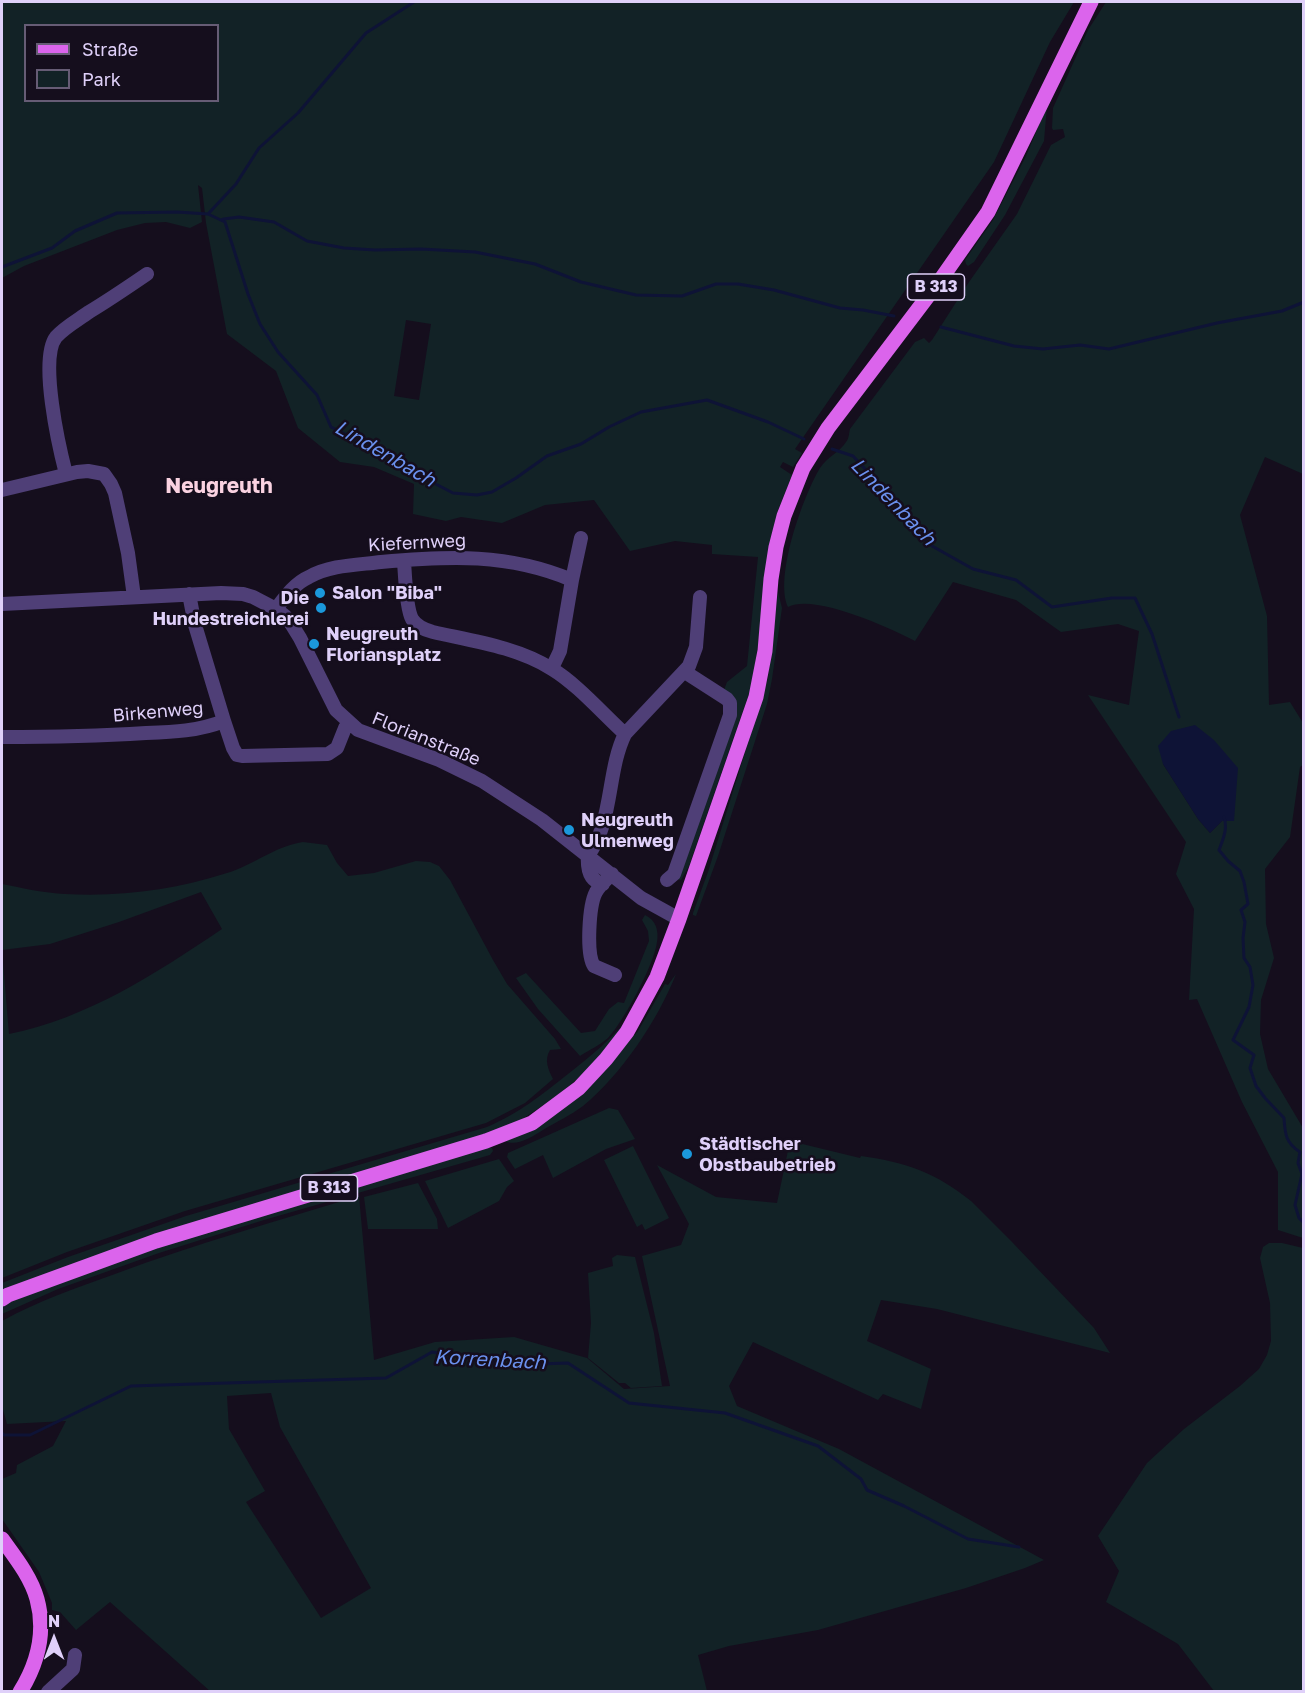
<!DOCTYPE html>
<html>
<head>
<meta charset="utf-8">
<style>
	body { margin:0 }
	#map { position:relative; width:1305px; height:1693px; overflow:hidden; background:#150e1d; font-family:"Golos Text",sans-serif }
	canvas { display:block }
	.frame { position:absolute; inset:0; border:3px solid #dfd0f9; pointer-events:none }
	.legend { position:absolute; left:24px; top:24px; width:195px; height:78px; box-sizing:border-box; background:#150e1d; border:2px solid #665c75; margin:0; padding:8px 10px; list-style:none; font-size:18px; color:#dfd0f9 }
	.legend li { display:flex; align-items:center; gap:12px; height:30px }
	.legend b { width:30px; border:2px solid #665c75 }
	.north { position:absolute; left:24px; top:1609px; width:60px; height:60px; -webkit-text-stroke:4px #150e1d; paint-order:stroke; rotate:0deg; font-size:16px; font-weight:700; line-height:24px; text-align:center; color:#dfd0f9 }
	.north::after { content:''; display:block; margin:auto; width:21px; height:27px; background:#dfd0f9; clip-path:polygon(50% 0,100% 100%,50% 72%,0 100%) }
</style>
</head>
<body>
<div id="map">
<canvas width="1305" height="1693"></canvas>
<div class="frame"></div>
<ul class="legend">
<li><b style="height:8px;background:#db64ec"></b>Straße</li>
<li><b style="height:16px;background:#122226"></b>Park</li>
</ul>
<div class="north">N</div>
</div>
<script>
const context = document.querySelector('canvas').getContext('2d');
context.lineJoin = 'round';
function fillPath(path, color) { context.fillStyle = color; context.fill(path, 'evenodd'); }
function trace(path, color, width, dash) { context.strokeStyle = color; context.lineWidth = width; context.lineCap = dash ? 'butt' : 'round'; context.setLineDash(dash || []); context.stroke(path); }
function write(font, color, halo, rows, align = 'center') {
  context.font = font + ' "Golos Text",sans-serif'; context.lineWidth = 5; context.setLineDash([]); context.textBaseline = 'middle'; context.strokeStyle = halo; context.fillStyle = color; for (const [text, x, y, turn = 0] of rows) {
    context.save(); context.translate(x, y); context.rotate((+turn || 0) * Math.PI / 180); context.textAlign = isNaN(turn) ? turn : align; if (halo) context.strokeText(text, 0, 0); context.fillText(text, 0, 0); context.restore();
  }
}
fillPath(new Path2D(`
	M 2,2 L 1074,2 L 1050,42 L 994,162 L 795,449 L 802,453 L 793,467 L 783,462 L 780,467 L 792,475 L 778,510 L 752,685 L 689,866 L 681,880 L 676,879 L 737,708 L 736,701 L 724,690 L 727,682 L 747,666 L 758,557 L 712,554 L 712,545 L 675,541 L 630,551 L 594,500 L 545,505 L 502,523 L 461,517 L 446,521 L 413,514 L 414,484 L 374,467 L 340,462 L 298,428 L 276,371 L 227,334 L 206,223 L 202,188 L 198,185 L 202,222 L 190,228 L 166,222 L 145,223 L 117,230 L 24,266 L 2,278 ZM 26,26 L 218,26 L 218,100 L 26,100 ZM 406,320 L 431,324 L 419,400 L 394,396 Z
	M 1106,2 L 1303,2 L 1303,474 L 1265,457 L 1240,515 L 1267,616 L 1269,705 L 1290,702 L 1303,723 L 1303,765 L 1300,767 L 1290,837 L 1265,869 L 1266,924 L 1274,958 L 1261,1000 L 1260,1034 L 1268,1069 L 1303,1128 L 1303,1238 L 1278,1230 L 1278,1172 L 1242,1102 L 1197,999 L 1189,1000 L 1194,909 L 1176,874 L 1186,842 L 1088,695 L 1129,705 L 1139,631 L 1118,624 L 1061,632 L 1016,600 L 953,582 L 915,641 C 890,628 814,593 788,607 C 774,577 803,496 820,468 C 827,457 840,452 846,442 C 849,439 849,433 850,429 L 915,342 L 924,338 L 929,343 L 932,340 L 969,282 L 1017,214 L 1051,145 L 1065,137 L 1063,129 L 1053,130 L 1052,128 L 1053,108 L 1088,30 ZM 1163,764 L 1234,821 L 1222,821 L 1210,833 L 1198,819 Z
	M 1047,106 L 1044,141 L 1005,215 L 974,262 L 968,266 L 966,264 L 965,260 L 993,220 L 1026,156 Z
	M 778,592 L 782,608 L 772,679 L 767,704 L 718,856 L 696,916 L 693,915 L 693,913 L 708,872 L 768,678 Z
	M 303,842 L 327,845 L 337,863 L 348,876 L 374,873 L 416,861 L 430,862 L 439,866 L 450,880 L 493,960 L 507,984 L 555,1039 L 561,1049 L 550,1050 C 544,1060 548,1069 553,1079 L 525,1103 L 486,1123 L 185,1211 L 67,1252 L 2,1278 L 2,884 C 22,888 44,893 65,894 C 121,897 174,890 227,873 C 254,865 275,846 303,842 ZM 201,892 L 222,929 C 155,974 88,1018 9,1034 L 2,950 L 50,944 L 119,922 Z
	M 645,915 C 656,920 659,931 657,942 C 654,965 624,1021 608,1038 C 600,1045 589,1050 580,1056 L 538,1009 L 516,978 L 526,973 L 581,1033 L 595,1031 L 609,1009 L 618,1002 L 624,1003 L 649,941 L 648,931 L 642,920 Z
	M 676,974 C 658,1020 621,1075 583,1106 C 571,1115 556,1122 543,1130 C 533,1136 517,1147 505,1141 L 592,1083 L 638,1031 L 665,984 L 668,985 Z
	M 632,1014 C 622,1027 612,1042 601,1055 C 575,1085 543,1106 510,1127 L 2,1293 L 2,1283 L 68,1257 L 186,1216 L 487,1127 C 521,1112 540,1096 568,1074 C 592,1055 613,1038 632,1014 Z
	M 609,1108 L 618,1110 L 635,1139 L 606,1149 L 553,1178 L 543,1155 L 515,1169 L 507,1157 L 508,1153 Z
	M 790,1141 L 860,1158 L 861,1156 C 906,1162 936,1173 971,1201 L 1012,1242 L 1094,1328 L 1110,1353 L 937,1309 L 881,1300 L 867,1341 L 931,1369 L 921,1409 L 883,1394 L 878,1400 L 753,1342 L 729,1386 L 737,1406 L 839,1449 L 1044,1560 L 1025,1568 L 966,1588 L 818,1630 L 729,1646 L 698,1655 L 707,1691 L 211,1692 L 110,1602 L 76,1630 L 60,1612 L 52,1610 L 52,1603 L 39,1572 L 2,1519 L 2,1479 L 16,1473 L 17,1465 L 53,1446 L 66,1421 L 7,1424 L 2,1406 L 2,1321 C 38,1301 76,1288 115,1274 C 195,1244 277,1221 359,1196 L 374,1360 L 435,1342 L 514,1337 L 587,1358 L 624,1389 L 670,1386 L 642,1256 L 681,1245 L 689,1224 L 657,1165 L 716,1197 L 777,1203 ZM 271,1393 L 280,1427 L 371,1588 L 321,1618 L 246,1502 L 265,1491 L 229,1429 L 227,1396 Z
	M 633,1146 L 669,1218 L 645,1230 L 642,1224 L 637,1227 L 604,1160 Z
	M 487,1147 L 492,1148 L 493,1151 L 490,1155 L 264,1220 L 159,1253 L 58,1289 L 2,1314 L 2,1306 L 15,1299 L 156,1246 Z
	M 499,1159 L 514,1181 L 507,1187 L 499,1201 L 448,1228 L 425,1181 Z
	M 418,1183 L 437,1219 L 438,1229 L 368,1229 L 364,1197 Z
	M 1269,1243 L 1282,1243 L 1303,1248 L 1303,1691 L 1214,1691 L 1178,1644 L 1106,1602 L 1119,1571 L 1098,1536 L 1147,1463 L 1184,1429 L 1240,1386 L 1259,1369 L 1267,1355 L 1271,1341 L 1270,1303 L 1260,1258 L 1263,1247 Z
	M 617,1255 L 635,1257 L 654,1333 L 662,1386 L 631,1388 L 625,1383 L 619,1383 L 588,1358 L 591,1323 L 588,1273 L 613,1266 L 612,1258 Z`), '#122226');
fillPath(new Path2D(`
	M 1195,725 L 1214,740 L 1238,768 L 1234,821 L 1222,821 L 1210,833 L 1198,819 L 1163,764 L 1158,746 L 1171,731 Z`), '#0e1336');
trace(new Path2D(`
	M 208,214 L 236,184 L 259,148 L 298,113 L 366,33 L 414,2
	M 221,220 L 224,219 L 239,217 L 274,222 L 307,241 L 344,248 L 375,250 L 421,249 L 475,252 L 535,264 L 581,282 L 636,295 L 682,296 L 716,284 L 738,284 L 774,290 L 840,308 L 863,310 L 894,316
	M 2,267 L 52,248 L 75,231 L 117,213 L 177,212 L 208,214 L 225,222 L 248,294 L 260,324 L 278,352 L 317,395 L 331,427 L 392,457 L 430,481 L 453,493 L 477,495 L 492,492 L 516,478 L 547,456 L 581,444 L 609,427 L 641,412 L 707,400 L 768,422 L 804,439
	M 941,327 L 1014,346 L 1043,349 L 1080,345 L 1109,349 L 1217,323 L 1282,311 L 1304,302
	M 832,449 L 853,456 L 878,483 L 906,519 L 932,546 L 973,569 L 1016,580 L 1052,607 L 1112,598 L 1135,598 L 1152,634 L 1179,717
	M 1224,817 C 1228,829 1223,839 1219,850 L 1228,861 L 1240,871 L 1244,882 L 1248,904 L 1241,910 L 1245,922 L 1243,938 L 1244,958 L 1250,967 L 1253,985 L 1249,1007 L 1233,1040 L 1254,1055 L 1250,1068 L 1256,1086 L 1265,1098 L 1284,1118 C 1285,1135 1286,1143 1300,1152 L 1298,1163 L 1302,1174 L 1295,1205 L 1299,1218 L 1304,1223
	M 2,1433 L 4,1435 L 30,1435 L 131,1386 L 386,1378 L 432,1352 L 507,1365 L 568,1363 L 629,1403 L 725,1413 L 818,1446 L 861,1479 L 867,1490 L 904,1506 L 968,1539 L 1019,1547`), '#0e1336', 3);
trace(new Path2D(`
	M 66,474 C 59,447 39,359 56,337 C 65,327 78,320 89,312 C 109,300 128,287 147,274
	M 2,490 L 77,472 L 88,471 L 104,474 L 111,484 L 115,493 L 128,553 L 134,597
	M 404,561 C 405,575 406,608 412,619 C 417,627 425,630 433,632 C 473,641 517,647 552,669 C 577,684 603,714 625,734 C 607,770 613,824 588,855
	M 189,594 L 195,625 L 224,721
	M 2,604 L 221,593 L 243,594 L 253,597 L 276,609 L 285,616 L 292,625 L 300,638 L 336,710 L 358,730 L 439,760 L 482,781 L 542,820 L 641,898 L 679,919
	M 276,609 C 285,597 295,583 309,577 C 330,565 357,565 381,562 C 449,556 508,553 572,580 L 581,538
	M 552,668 L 560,651 L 572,580
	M 625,734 L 689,666 L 696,647 L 700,597
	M 2,737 C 50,737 98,736 146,733 C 173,732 199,731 224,721 L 233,748 L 237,755 L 242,756 L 328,754 L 337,748 L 345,728 L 350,723
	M 588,855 C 587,868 589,881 603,884
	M 612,874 C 607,879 600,885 596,892 C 589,905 586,954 594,966 L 615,975
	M 667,880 L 674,874 L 730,715 L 730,703 L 727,699 L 685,672
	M 48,1692 L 73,1669 L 75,1655`), '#4f3f77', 14);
trace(new Path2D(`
	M 2,1299 L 8,1295 L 156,1241 L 486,1141 L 532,1123 L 579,1088 L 606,1059 L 627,1032 L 657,977 L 679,919 L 756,697 L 765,651 L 771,579 L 776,547 L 784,516 L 803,468 L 828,428 L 941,279 L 988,212 L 1091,2
	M 2,1539 C 15,1557 31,1577 37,1599 C 46,1632 38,1663 20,1692`), '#db64ec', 15);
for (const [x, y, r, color] of [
	[320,593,6,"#1b98db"],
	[321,608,6,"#1b98db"],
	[314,644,6,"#1b98db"],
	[569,830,6,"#1b98db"],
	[687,1154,6,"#1b98db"]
]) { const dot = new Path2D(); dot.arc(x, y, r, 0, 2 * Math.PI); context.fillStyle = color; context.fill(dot); trace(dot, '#150e1d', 2); }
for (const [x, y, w] of [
	[936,287,57],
	[329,1188,57]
]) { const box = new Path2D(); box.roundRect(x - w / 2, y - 13, w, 26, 4.5); context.fillStyle = '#150e1d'; context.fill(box); trace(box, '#dfd0f9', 1.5); }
write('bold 16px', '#dfd0f9', null, [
	["B 313",936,287],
	["B 313",329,1188]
]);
write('18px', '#dfd0f9', '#150e1d', [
	["Kiefernweg",417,543,-3],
	["Birkenweg",158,712,-5],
	["Florianstraße",426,739,22]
]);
write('bold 18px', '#dfd0f9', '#150e1d', [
	["Salon \"Biba\"",332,593],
	["Die",309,598,"right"],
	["Hundestreichlerei",309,619,"right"],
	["Neugreuth",326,634],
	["Floriansplatz",326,655],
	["Neugreuth",581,820],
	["Ulmenweg",581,841],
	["Städtischer",699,1144],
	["Obstbaubetrieb",699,1165]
], 'left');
write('italic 20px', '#6a90ed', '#150e1d', [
	["Lindenbach",385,454,30],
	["Lindenbach",893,502,46],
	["Korrenbach",490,1360,3]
]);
write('bold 21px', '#fad2e1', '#150e1d', [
	["Neugreuth",219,486]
]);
</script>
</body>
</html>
